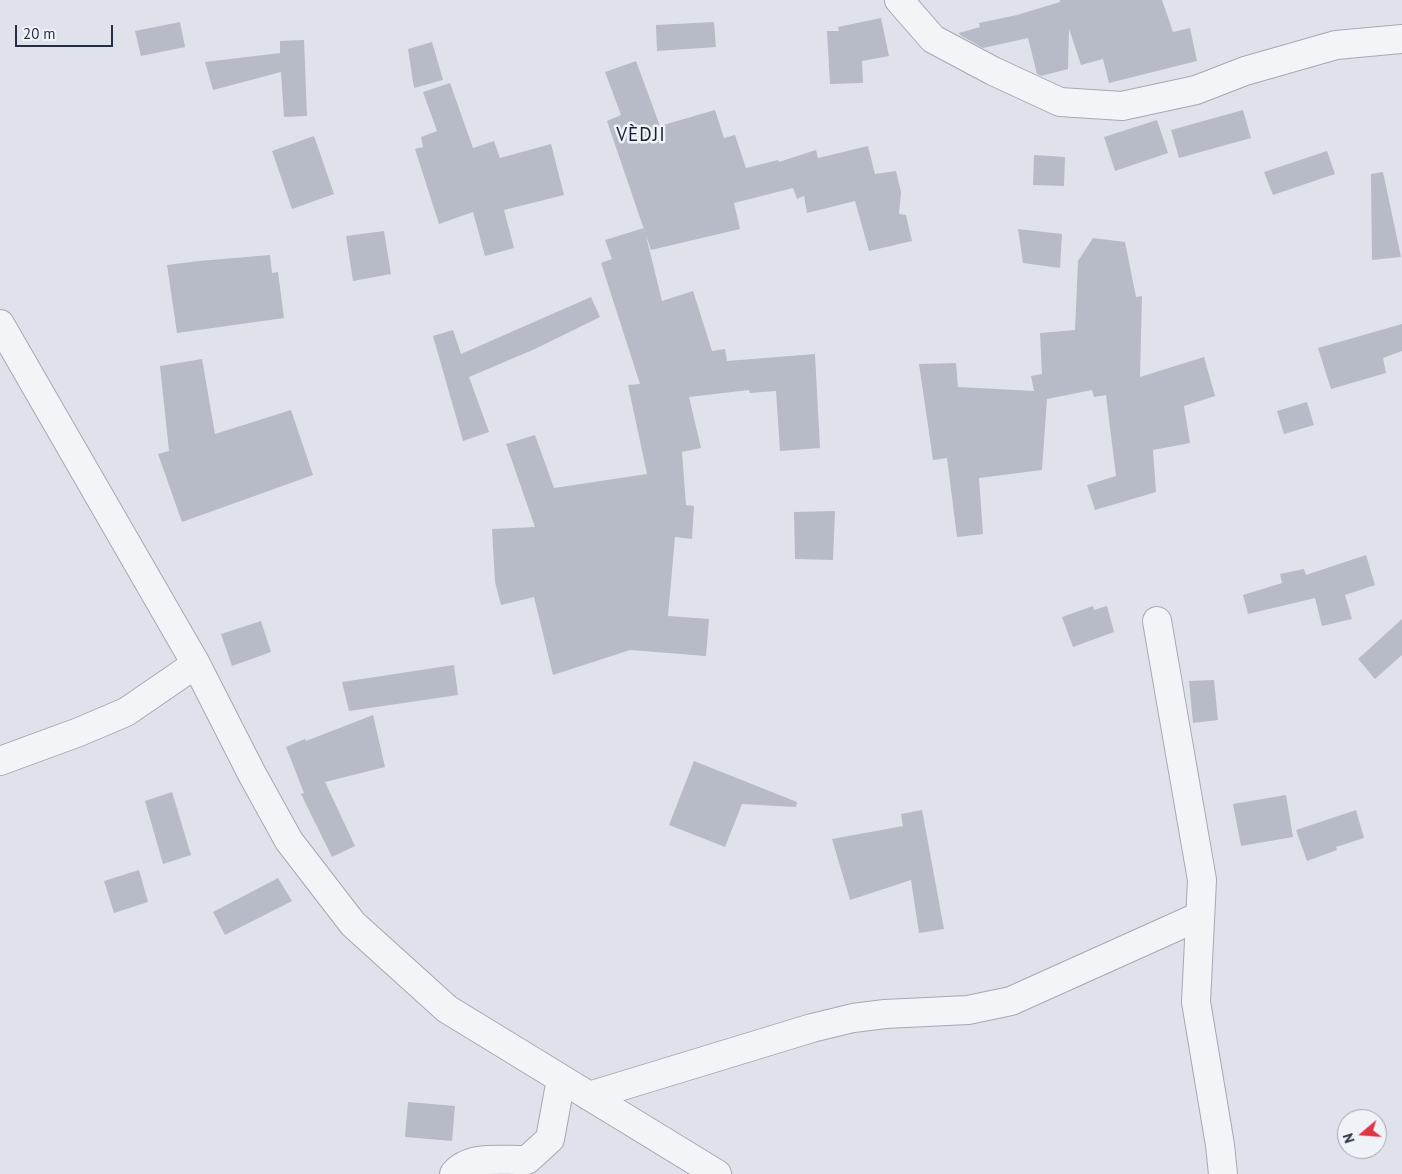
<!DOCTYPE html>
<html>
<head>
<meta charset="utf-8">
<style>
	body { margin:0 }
	#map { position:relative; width:1402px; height:1174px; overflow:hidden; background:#dfe2ea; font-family:"PT Sans",sans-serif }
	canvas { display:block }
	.north { position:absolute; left:1337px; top:1109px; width:50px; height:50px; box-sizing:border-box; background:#eff2f7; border:1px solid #9fa4af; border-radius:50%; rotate:252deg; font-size:14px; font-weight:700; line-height:20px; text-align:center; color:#262f42 }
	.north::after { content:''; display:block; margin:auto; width:18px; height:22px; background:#db3745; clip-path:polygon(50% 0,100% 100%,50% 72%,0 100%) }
	.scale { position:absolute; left:15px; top:25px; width:98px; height:22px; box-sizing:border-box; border:2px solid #262f42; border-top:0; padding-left:6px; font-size:15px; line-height:18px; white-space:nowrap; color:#262f42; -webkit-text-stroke:4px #eff2f7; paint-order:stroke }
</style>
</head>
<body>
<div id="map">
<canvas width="1402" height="1174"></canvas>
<div class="north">N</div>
<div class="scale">20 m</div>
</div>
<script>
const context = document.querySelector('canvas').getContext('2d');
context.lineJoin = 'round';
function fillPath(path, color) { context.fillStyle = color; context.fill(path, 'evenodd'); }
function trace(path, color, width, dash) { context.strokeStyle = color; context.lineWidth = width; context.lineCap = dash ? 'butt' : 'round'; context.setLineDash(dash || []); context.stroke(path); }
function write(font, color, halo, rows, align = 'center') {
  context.font = font + ' "PT Sans",sans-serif'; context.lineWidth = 5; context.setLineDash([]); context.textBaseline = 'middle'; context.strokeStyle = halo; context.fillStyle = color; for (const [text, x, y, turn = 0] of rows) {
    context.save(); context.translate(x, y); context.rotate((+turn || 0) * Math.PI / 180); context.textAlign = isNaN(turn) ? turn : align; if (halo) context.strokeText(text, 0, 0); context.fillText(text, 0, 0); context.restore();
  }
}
fillPath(new Path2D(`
	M 1060,0 L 1162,0 L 1173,32 L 1190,28 L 1197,61 L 1109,83 L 1103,59 L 1081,65 L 1069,29 L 1068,69 L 1041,76 L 1037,74 L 1028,38 L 983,48 L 960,35 L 959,33 L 980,27 L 979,23 L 1017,15 L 1060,2 Z
	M 881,18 L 889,56 L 862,61 L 863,83 L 830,84 L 827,31 L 839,31 L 838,27 Z
	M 180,22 L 185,47 L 141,56 L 135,31 Z
	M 714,22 L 716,47 L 657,51 L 656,25 Z
	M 304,40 L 307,116 L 284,117 L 281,72 L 213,90 L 205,62 L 280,53 L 280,41 Z
	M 432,42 L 443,80 L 414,88 L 408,49 Z
	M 636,61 L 660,126 L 715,110 L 724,138 L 735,135 L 746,168 L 778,160 L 779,162 L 816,150 L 818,158 L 868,146 L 875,174 L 896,171 L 901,192 L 899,214 L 906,215 L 912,241 L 869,251 L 855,201 L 807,213 L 804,196 L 797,199 L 793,188 L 734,203 L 740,229 L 651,250 L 607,121 L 621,115 L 605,72 Z
	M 450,83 L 473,148 L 494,141 L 500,158 L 551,144 L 564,195 L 504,210 L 514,248 L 485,256 L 473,212 L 439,224 L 415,149 L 423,147 L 421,137 L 437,131 L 423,92 Z
	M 1243,110 L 1251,138 L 1179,158 L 1171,130 Z
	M 1157,120 L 1168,153 L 1115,171 L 1104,137 Z
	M 314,136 L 334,194 L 292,209 L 272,151 Z
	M 1327,151 L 1335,174 L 1273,195 L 1264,172 Z
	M 1034,155 L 1065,157 L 1064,186 L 1033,185 Z
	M 1383,172 L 1401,257 L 1372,260 L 1371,174 Z
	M 644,228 L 662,301 L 693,291 L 712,351 L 725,349 L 727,361 L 815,354 L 820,448 L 780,451 L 776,391 L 750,393 L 749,390 L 689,397 L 701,448 L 682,452 L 686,505 L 694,506 L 692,539 L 675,537 L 668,616 L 709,619 L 706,656 L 630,650 L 553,675 L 534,597 L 501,605 L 495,582 L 492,529 L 535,527 L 506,444 L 535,435 L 554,488 L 647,474 L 628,385 L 640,384 L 601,263 L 612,259 L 605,240 Z
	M 1018,229 L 1062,234 L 1060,268 L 1023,263 Z
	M 384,231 L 391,274 L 353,281 L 346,236 Z
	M 1093,238 L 1125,242 L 1136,297 L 1142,296 L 1140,377 L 1204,357 L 1215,396 L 1184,406 L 1190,443 L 1153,450 L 1156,492 L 1095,510 L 1087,485 L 1116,476 L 1106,395 L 1094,397 L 1092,390 L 1047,399 L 1042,470 L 979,478 L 983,534 L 957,537 L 947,458 L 933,460 L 919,364 L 956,363 L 958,387 L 1034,391 L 1031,376 L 1042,374 L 1040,333 L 1075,330 L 1078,261 Z
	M 270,255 L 272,273 L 278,272 L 284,318 L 177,333 L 167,265 L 199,261 Z
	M 591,297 L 600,317 L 535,349 L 469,377 L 489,432 L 463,441 L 433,336 L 453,330 L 461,354 Z
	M 1402,324 L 1402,351 L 1383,358 L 1386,373 L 1331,389 L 1318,348 Z
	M 202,359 L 215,434 L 291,410 L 313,475 L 182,522 L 158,454 L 169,451 L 160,366 Z
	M 1307,402 L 1314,425 L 1284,434 L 1277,411 Z
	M 835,511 L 833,560 L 795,559 L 794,512 Z
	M 1366,555 L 1375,585 L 1345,595 L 1352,619 L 1322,626 L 1315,598 L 1248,614 L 1243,595 L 1282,583 L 1280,574 L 1304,569 L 1306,575 Z
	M 1093,606 L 1094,610 L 1107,606 L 1114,632 L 1073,647 L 1062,617 Z
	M 1402,619 L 1402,655 L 1375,679 L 1358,659 Z
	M 261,621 L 271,652 L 232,666 L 221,634 Z
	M 454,665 L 458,695 L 349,711 L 342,682 Z
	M 1214,680 L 1218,720 L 1193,723 L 1189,681 Z
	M 373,715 L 385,767 L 325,782 L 355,846 L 332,857 L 301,794 L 304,793 L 286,747 L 305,739 L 306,741 Z
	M 694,761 L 797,802 L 796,807 L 742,804 L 725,847 L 669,825 Z
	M 172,792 L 191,855 L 163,864 L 145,801 Z
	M 1286,795 L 1293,837 L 1241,846 L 1233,804 Z
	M 922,810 L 944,929 L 919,933 L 911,880 L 850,900 L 832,839 L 903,826 L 901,814 Z
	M 1356,810 L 1364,838 L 1336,847 L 1337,850 L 1307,861 L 1296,830 Z
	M 139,870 L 148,902 L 114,913 L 104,881 Z
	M 278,878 L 292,901 L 225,935 L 213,912 Z
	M 408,1102 L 455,1106 L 452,1141 L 405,1137 Z`), '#b6bbc7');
const street = new Path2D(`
	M 899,0 L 933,39 L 993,71 L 1060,102 L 1122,106 L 1196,90 L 1245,71 L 1336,45 L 1402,39
	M 0,324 L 196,664 L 252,774 L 289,841 L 353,924 L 447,1009 L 717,1174
	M 1157,621 L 1202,880 L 1196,1002 L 1220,1145 L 1223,1174
	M 0,761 L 79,732 L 126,712 L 196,664
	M 589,1096 L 812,1028 L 853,1018 L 885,1014 L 968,1010 L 1011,1001 L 1200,916
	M 454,1174 C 470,1154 505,1161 527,1160 L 550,1139 L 561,1079`);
trace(street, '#a4a9b4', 30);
trace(street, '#f2f4f8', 28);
context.letterSpacing = '1px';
write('19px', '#182033', '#eff2f7', [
	["VÈDJI",641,136]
]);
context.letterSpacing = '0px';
</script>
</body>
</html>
